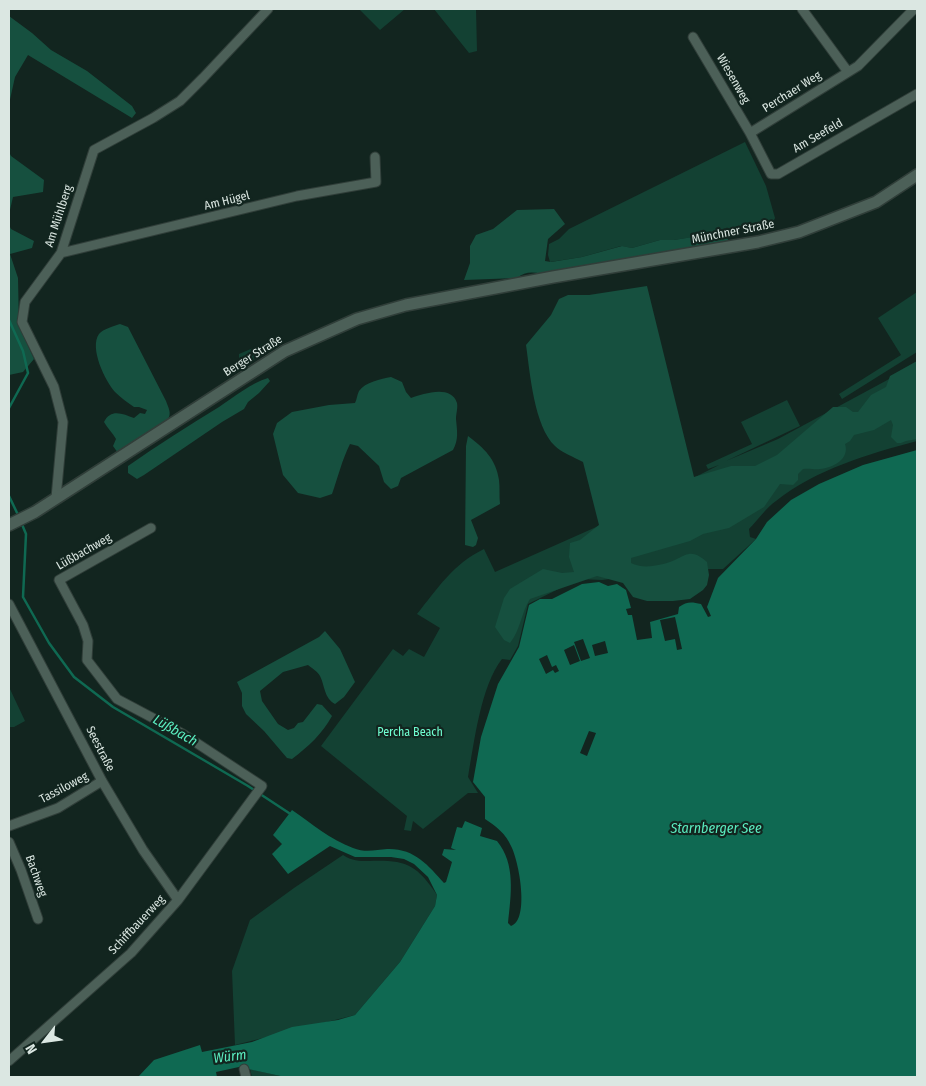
<!DOCTYPE html>
<html>
<head>
<meta charset="utf-8">
<style>
	body { margin:0 }
	#map { position:relative; width:926px; height:1086px; overflow:hidden; background:#12251f; font-family:"Fira Sans Condensed",sans-serif }
	canvas { display:block }
	.frame { position:absolute; inset:0; border:10px solid #dbe7e2; pointer-events:none }
	.north { position:absolute; left:20px; top:1016px; width:50px; height:50px; -webkit-text-stroke:4px #12251f; paint-order:stroke; rotate:240deg; font-size:14px; font-weight:700; line-height:20px; text-align:center; color:#dbe7e2 }
	.north::after { content:''; display:block; margin:auto; width:18px; height:22px; background:#dbe7e2; clip-path:polygon(50% 0,100% 100%,50% 72%,0 100%) }
</style>
</head>
<body>
<div id="map">
<canvas width="926" height="1086"></canvas>
<div class="frame"></div>
<div class="north">N</div>
</div>
<script>
const context = document.querySelector('canvas').getContext('2d');
context.lineJoin = 'round';
function fillPath(path, color) { context.fillStyle = color; context.fill(path, 'evenodd'); }
function trace(path, color, width, dash) { context.strokeStyle = color; context.lineWidth = width; context.lineCap = dash ? 'butt' : 'round'; context.setLineDash(dash || []); context.stroke(path); }
function write(font, color, halo, rows, align = 'center') {
  context.font = font + ' "Fira Sans Condensed",sans-serif'; context.lineWidth = 4.5; context.setLineDash([]); context.textBaseline = 'middle'; context.strokeStyle = halo; context.fillStyle = color; for (const [text, x, y, turn = 0] of rows) {
    context.save(); context.translate(x, y); context.rotate((+turn || 0) * Math.PI / 180); context.textAlign = isNaN(turn) ? turn : align; if (halo) context.strokeText(text, 0, 0); context.fillText(text, 0, 0); context.restore();
  }
}
fillPath(new Path2D(`
	M 359,9 L 405,9 L 380,30 Z
	M 434,9 L 476,9 L 477,51 L 469,53 Z
	M 745,142 L 766,186 L 775,218 L 773,222 L 746,229 L 674,240 L 660,240 L 632,248 L 621,246 L 582,257 L 550,262 L 548,255 L 549,244 L 559,239 L 569,229 Z
	M 917,292 L 917,352 L 842,399 L 839,394 L 901,355 L 878,318 Z
	M 279,337 L 281,343 L 239,369 L 239,354 Z
	M 917,364 L 917,441 C 869,454 816,469 776,501 C 766,508 758,520 749,529 L 750,537 L 756,539 L 723,569 L 686,569 L 602,580 L 579,579 L 528,604 L 518,646 L 510,660 L 502,659 C 481,685 474,743 468,777 L 478,793 L 468,793 L 423,829 L 413,821 L 411,831 L 404,830 L 407,816 L 321,746 L 393,649 L 403,656 L 409,649 L 424,657 L 440,628 L 417,614 C 438,588 453,564 484,549 L 495,572 L 594,528 L 719,465 L 708,469 L 706,465 L 752,444 L 741,422 L 787,400 L 800,426 L 726,461 L 778,439 Z
	M 9,687 L 25,721 L 14,727 L 9,727 Z
	M 343,855 C 352,861 359,861 369,861 C 406,860 416,864 437,895 L 435,906 L 400,962 L 355,1015 L 235,1045 L 232,971 L 250,920 L 294,888 Z
	M 250,1069 L 285,1077 L 252,1077 Z`), '#134133');
fillPath(new Path2D(`
	M 9,16 L 32,33 L 51,50 L 87,71 L 132,106 L 136,113 L 132,118 L 28,55 L 15,77 L 9,104 Z
	M 9,152 L 11,156 L 44,180 L 43,192 L 13,197 L 9,214 Z
	M 554,209 L 565,224 L 548,239 L 545,261 L 551,262 L 582,257 L 622,246 L 632,248 L 660,240 L 674,240 L 723,232 L 731,244 L 550,276 C 539,273 527,269 517,278 L 464,280 L 470,263 L 470,246 L 476,235 L 493,229 L 517,210 Z
	M 9,225 L 11,229 L 34,241 L 32,248 L 10,254 L 18,278 L 19,326 L 34,359 L 23,372 L 9,375 Z
	M 647,286 L 694,477 L 731,466 L 755,466 L 777,455 L 833,407 L 846,407 L 853,412 L 858,412 L 871,395 L 886,387 L 890,376 L 917,361 L 917,439 L 906,441 L 901,443 L 897,443 L 891,437 L 893,425 L 891,420 L 874,430 L 854,435 L 850,441 L 845,444 C 850,459 833,468 820,469 C 815,470 809,468 803,469 L 798,474 L 798,480 L 793,485 L 780,484 L 764,507 L 729,528 L 703,534 L 690,541 L 631,558 L 631,563 C 642,569 658,566 670,562 C 677,560 682,555 689,554 C 696,553 702,558 707,562 L 709,575 L 707,585 L 703,590 L 690,599 L 673,601 L 647,601 L 633,597 L 623,583 L 597,576 L 530,599 C 521,613 521,629 510,643 L 504,640 L 495,627 L 504,598 L 510,589 L 543,569 L 562,573 L 574,572 L 569,557 L 570,543 L 580,540 L 599,525 L 583,462 C 574,457 562,453 555,446 C 534,426 530,373 526,345 L 551,315 L 559,299 L 568,295 L 589,295 Z
	M 120,324 L 128,327 L 166,401 C 168,407 172,413 168,419 L 118,453 L 113,446 L 116,439 C 113,433 107,428 104,422 C 111,408 123,414 134,418 L 140,413 L 145,414 L 147,410 L 139,407 L 134,407 C 128,403 121,398 115,392 C 105,381 89,348 99,334 C 103,329 114,326 120,324 Z
	M 391,377 L 402,382 L 406,392 L 411,398 C 423,394 451,384 457,403 C 458,408 456,414 456,419 C 457,431 459,439 453,450 L 401,478 L 398,486 L 391,489 L 384,482 L 379,466 L 358,446 L 350,444 C 342,460 338,477 332,494 L 320,498 L 298,493 L 283,475 L 273,434 L 277,423 L 292,412 L 329,405 L 355,403 C 357,399 357,395 359,391 C 365,382 381,379 391,377 Z
	M 268,378 L 270,381 L 259,393 L 248,402 L 244,409 L 222,422 L 144,475 L 137,479 L 128,473 L 128,466 C 158,445 188,426 219,407 C 234,397 251,383 268,378 Z
	M 468,436 C 484,448 496,459 499,480 C 500,488 499,496 500,504 L 471,520 L 478,538 L 476,545 L 473,547 L 465,545 L 466,446 Z
	M 325,631 L 340,649 L 355,682 L 344,697 L 335,704 C 324,698 325,686 320,676 C 318,672 312,668 308,665 L 283,672 L 260,691 L 262,701 L 278,724 L 288,730 L 294,728 L 298,723 L 303,722 L 317,704 L 322,705 L 332,716 C 322,734 309,746 292,759 L 287,758 L 264,731 L 246,714 L 242,706 L 242,693 L 237,682 L 319,637 Z`), '#16503f');
fillPath(new Path2D(`
	M 917,450 L 917,1077 L 285,1077 L 239,1067 L 216,1072 L 217,1077 L 138,1077 L 154,1060 L 200,1045 L 202,1052 L 252,1042 L 292,1027 L 338,1020 L 355,1015 L 400,962 L 435,906 L 437,895 L 428,877 L 414,864 L 404,859 L 391,857 L 355,857 L 330,846 L 288,874 L 272,854 L 282,844 L 273,835 L 292,810 C 311,823 331,840 353,848 C 365,853 376,850 387,849 C 414,848 428,865 444,883 L 446,882 L 452,862 L 442,855 L 444,849 L 456,850 L 451,848 L 457,827 L 462,828 L 465,821 L 482,828 L 480,836 L 497,841 C 516,864 511,895 508,923 L 511,926 C 530,920 519,861 511,846 C 506,834 496,826 485,819 L 485,797 L 473,782 L 481,737 L 498,684 L 519,647 L 529,605 L 540,599 L 552,599 L 582,584 L 599,582 L 608,586 L 617,584 L 626,590 L 631,608 L 626,609 L 628,615 L 632,615 L 637,640 L 652,638 L 650,622 L 678,614 L 679,607 C 687,601 692,602 701,604 L 708,617 L 711,616 L 707,607 L 718,578 L 756,539 L 767,522 L 791,500 L 819,484 L 863,465 Z`), '#0f6952');
fillPath(new Path2D(`
	M 675,617 L 682,649 L 677,650 L 675,639 L 665,641 L 660,620 Z
	M 583,639 L 590,658 L 581,661 L 574,642 Z
	M 605,641 L 608,653 L 595,656 L 592,645 Z
	M 574,645 L 580,661 L 570,665 L 564,650 Z
	M 547,655 L 552,667 L 556,665 L 559,671 L 555,673 L 553,670 L 546,674 L 539,659 Z
	M 589,731 L 596,733 L 587,756 L 580,753 Z`), '#12251f');
trace(new Path2D(`
	M 9,320 L 23,351 L 28,373 L 9,408
	M 9,496 L 19,517
	M 21,522 L 26,534 L 23,597 L 49,643 L 74,677 L 113,707 L 248,786 L 292,815`), '#0f6952', 2.5);
const minor = new Path2D(`
	M 802,9 L 848,72
	M 693,37 L 750,133 L 771,174 L 778,174 L 917,94
	M 750,133 L 858,66 L 914,9
	M 61,253 L 297,196 L 376,182 L 375,157
	M 56,498 L 63,422 L 54,387 L 22,322 L 25,302 L 61,253 L 94,150 L 153,118 L 180,101 L 203,78 L 268,9
	M 9,604 L 102,781 L 143,850 L 178,900
	M 9,826 L 58,808 L 102,781
	M 9,842 L 21,870 L 38,919
	M 9,1061 L 131,953 L 178,900 L 262,786 L 183,734 L 117,699 L 87,660 L 88,641 L 83,625 L 59,580 L 151,528
	M 244,1069 L 246,1077`);
const secondary = new Path2D(`
	M 9,525 L 35,512 L 285,351 L 357,319 L 406,305 L 553,277 L 758,242 L 799,232 L 876,202 L 917,175`);
trace(minor, '#303e39', 11);
trace(secondary, '#303e39', 14);
trace(minor, '#4c6058', 9);
trace(secondary, '#4c6058', 11);
write('12px', '#dbe7e2', '#12251f', [
	["Wiesenweg",733,79,60],
	["Perchaer Weg",792,92,-32],
	["Am Seefeld",818,136,-30],
	["Am Hügel",227,201,-14],
	["Am Mühlberg",59,216,-72],
	["Münchner Straße",733,232,-11],
	["Berger Straße",253,356,-32],
	["Lüßbachweg",84,552,-30],
	["Seestraße",100,749,63],
	["Tassiloweg",64,788,-28],
	["Bachweg",36,876,70],
	["Schiffbauerweg",137,925,-47]
]);
write('12px', '#70ffd2', '#12251f', [
	["Percha Beach",410,733]
]);
write('italic 14px', '#5bedc0', '#12251f', [
	["Lüßbach",175,731,30],
	["Starnberger See",716,829],
	["Würm",230,1057,-7]
]);
</script>
</body>
</html>
